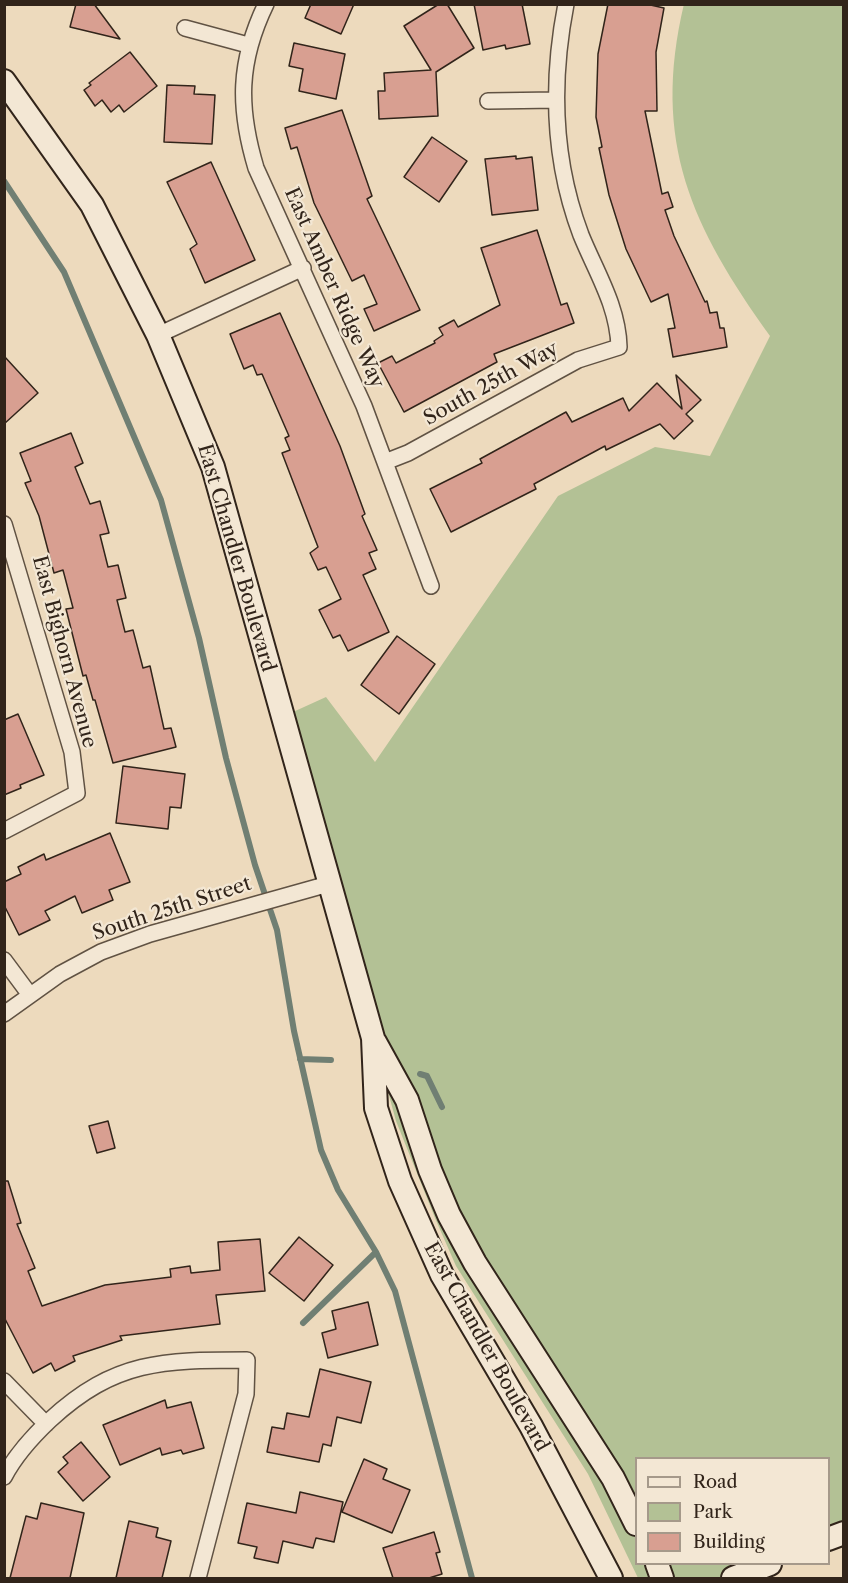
<!DOCTYPE html>
<html>
<head>
<meta charset="utf-8">
<style>
	body { margin:0 }
	#map { position:relative; width:848px; height:1583px; overflow:hidden; background:#eddabd; font-family:"Libre Caslon Text",serif }
	canvas { display:block }
	.frame { position:absolute; inset:0; border:6px solid #31241a; pointer-events:none }
	.legend { position:absolute; left:635px; top:1457px; width:195px; height:108px; box-sizing:border-box; background:#f3e7d4; border:2px solid #a5998a; margin:0; padding:8px 10px; list-style:none; font-size:18px; color:#31241a }
	.legend li { display:flex; align-items:center; gap:12px; height:30px }
	.legend b { width:30px; border:2px solid #a5998a }
</style>
</head>
<body>
<div id="map">
<canvas width="848" height="1583"></canvas>
<div class="frame"></div>
<ul class="legend">
<li><b style="height:8px;background:#f3e7d4"></b>Road</li>
<li><b style="height:16px;background:#b3c195"></b>Park</li>
<li><b style="height:16px;background:#d89f91"></b>Building</li>
</ul>
</div>
<script>
const context = document.querySelector('canvas').getContext('2d');
context.lineJoin = 'round';
function fillPath(path, color) { context.fillStyle = color; context.fill(path, 'evenodd'); }
function trace(path, color, width, dash) { context.strokeStyle = color; context.lineWidth = width; context.lineCap = dash ? 'butt' : 'round'; context.setLineDash(dash || []); context.stroke(path); }
function write(font, color, halo, rows, align = 'center') {
  context.font = font + ' "Libre Caslon Text",serif'; context.lineWidth = 4.5; context.setLineDash([]); context.textBaseline = 'middle'; context.strokeStyle = halo; context.fillStyle = color; for (const [text, x, y, turn = 0] of rows) {
    context.save(); context.translate(x, y); context.rotate((+turn || 0) * Math.PI / 180); context.textAlign = isNaN(turn) ? turn : align; if (halo) context.strokeText(text, 0, 0); context.fillText(text, 0, 0); context.restore();
  }
}
fillPath(new Path2D(`
	M 684,4 L 843,5 L 843,1533 L 829,1539 L 828,1458 L 636,1458 L 636,1564 L 770,1564 L 733,1578 L 638,1578 L 588,1474 L 456,1266 L 435,1218 L 396,1121 L 331,884 L 282,717 L 326,697 L 375,762 L 558,496 L 655,447 L 710,456 L 770,336 C 692,227 651,142 684,4 Z`), '#b3c195');
trace(new Path2D(`
	M 4,181 L 64,272 L 161,500 L 199,638 L 226,758 L 255,865 L 277,930 L 294,1031 L 321,1150 L 338,1190 L 376,1252 L 395,1291 L 472,1578
	M 300,1059 L 331,1060
	M 420,1074 L 427,1076 L 442,1107
	M 303,1323 L 376,1252`), '#707f73', 6);
const building = new Path2D(`
	M 76,4 L 94,4 L 120,39 L 70,27 Z
	M 311,4 L 354,4 L 341,34 L 305,18 Z
	M 439,4 L 447,4 L 474,48 L 436,72 L 438,116 L 379,119 L 378,91 L 385,91 L 384,73 L 431,70 L 404,26 Z
	M 474,4 L 522,4 L 530,44 L 506,49 L 505,45 L 483,50 Z
	M 608,4 L 646,4 L 664,8 L 656,52 L 657,111 L 645,111 L 662,194 L 668,192 L 673,207 L 665,210 L 674,236 L 705,302 L 707,301 L 710,313 L 717,312 L 720,328 L 724,328 L 727,347 L 673,357 L 668,329 L 675,328 L 668,294 L 651,302 L 626,249 L 609,195 L 599,148 L 602,147 L 596,117 L 598,54 Z
	M 294,43 L 345,54 L 336,99 L 299,91 L 303,69 L 289,66 Z
	M 130,52 L 157,86 L 124,112 L 119,105 L 111,112 L 102,100 L 95,106 L 84,90 L 91,85 L 89,83 Z
	M 167,85 L 195,86 L 194,94 L 215,95 L 212,144 L 164,142 Z
	M 342,110 L 372,196 L 367,199 L 420,310 L 374,331 L 364,309 L 377,304 L 364,275 L 352,281 L 314,203 L 297,147 L 291,149 L 285,128 Z
	M 432,137 L 467,161 L 439,202 L 404,177 Z
	M 516,156 L 516,159 L 532,157 L 538,210 L 492,215 L 485,159 Z
	M 211,162 L 255,260 L 205,283 L 190,249 L 197,244 L 167,182 Z
	M 537,230 L 561,305 L 567,303 L 574,323 L 494,354 L 497,362 L 404,412 L 378,363 L 392,356 L 396,363 L 435,343 L 434,341 L 443,335 L 439,328 L 454,320 L 458,327 L 500,305 L 481,248 Z
	M 280,313 L 340,446 L 365,514 L 362,516 L 377,550 L 369,553 L 376,569 L 363,575 L 389,632 L 348,651 L 340,635 L 333,638 L 319,610 L 341,599 L 326,567 L 318,570 L 310,553 L 318,547 L 282,453 L 290,450 L 285,438 L 289,436 L 262,374 L 257,375 L 253,365 L 244,369 L 230,334 Z
	M 4,356 L 38,393 L 4,424 Z
	M 676,375 L 701,400 L 686,414 L 693,421 L 674,439 L 660,424 L 606,450 L 605,446 L 534,484 L 536,489 L 451,532 L 430,489 L 482,463 L 480,459 L 566,412 L 572,422 L 623,398 L 629,411 L 657,383 L 682,409 Z
	M 71,433 L 83,463 L 75,467 L 90,504 L 100,501 L 109,533 L 100,535 L 108,567 L 118,565 L 126,598 L 117,600 L 125,632 L 133,630 L 143,668 L 150,666 L 164,729 L 171,728 L 176,747 L 113,763 L 95,700 L 93,700 L 86,675 L 83,676 L 66,609 L 73,608 L 63,570 L 54,573 L 39,516 L 25,483 L 31,481 L 20,453 Z
	M 397,636 L 435,664 L 399,714 L 361,685 Z
	M 18,714 L 44,775 L 20,785 L 21,788 L 4,795 L 4,720 Z
	M 123,766 L 185,774 L 181,808 L 170,807 L 168,829 L 116,823 Z
	M 110,833 L 130,882 L 109,890 L 113,900 L 82,913 L 75,896 L 45,911 L 50,920 L 19,935 L 4,905 L 4,882 L 21,874 L 18,867 L 44,854 L 46,860 Z
	M 108,1121 L 115,1148 L 97,1153 L 89,1126 Z
	M 4,1181 L 8,1181 L 21,1223 L 17,1224 L 35,1268 L 28,1271 L 42,1306 L 105,1285 L 171,1277 L 170,1269 L 190,1266 L 191,1273 L 220,1270 L 218,1242 L 260,1239 L 265,1291 L 216,1295 L 220,1324 L 120,1336 L 122,1340 L 73,1356 L 75,1361 L 55,1371 L 51,1363 L 33,1373 L 4,1317 Z
	M 299,1237 L 333,1265 L 304,1301 L 269,1273 Z
	M 368,1302 L 378,1345 L 328,1358 L 322,1333 L 336,1329 L 332,1311 Z
	M 320,1369 L 371,1382 L 361,1423 L 337,1417 L 331,1446 L 323,1444 L 319,1462 L 267,1452 L 272,1427 L 284,1429 L 287,1413 L 309,1417 Z
	M 165,1400 L 167,1408 L 191,1402 L 204,1448 L 183,1454 L 181,1450 L 162,1455 L 160,1448 L 120,1465 L 103,1425 Z
	M 81,1442 L 110,1477 L 83,1501 L 58,1472 L 68,1463 L 63,1457 Z
	M 364,1459 L 387,1469 L 383,1479 L 410,1490 L 392,1533 L 342,1512 Z
	M 300,1492 L 343,1502 L 334,1542 L 316,1538 L 313,1548 L 283,1541 L 278,1563 L 254,1558 L 257,1547 L 238,1543 L 247,1503 L 296,1513 Z
	M 41,1503 L 84,1513 L 70,1578 L 10,1578 L 26,1516 L 37,1519 Z
	M 129,1521 L 158,1528 L 156,1537 L 171,1541 L 162,1578 L 116,1578 Z
	M 434,1532 L 440,1552 L 436,1553 L 442,1574 L 429,1578 L 393,1578 L 383,1548 Z`);
fillPath(building, '#d89f91');
trace(building, '#31241a', 1.5);
const street = new Path2D(`
	M 266,4 C 238,62 238,108 256,168 L 364,406 L 431,586
	M 185,28 L 248,45
	M 488,101 L 556,100
	M 158,335 L 303,268
	M 385,462 L 408,453 L 578,360 L 619,347 C 618,306 596,272 581,235 C 553,161 551,81 566,4
	M 4,524 L 72,752 L 77,793 L 4,831
	M 4,960 L 30,995
	M 4,1014 L 60,974 L 101,952 L 150,934 L 332,883
	M 4,1381 L 46,1424
	M 4,1477 C 15,1456 33,1436 50,1420 C 115,1360 163,1360 247,1360 L 246,1394 L 198,1578`);
const secondary = new Path2D(`
	M 4,81 L 92,205 L 158,335 L 213,467 L 373,1038 L 376,1108 L 400,1181 L 442,1275 L 531,1426 L 611,1578
	M 375,1042 L 407,1100 L 430,1170 L 449,1215 L 475,1263 L 613,1478 L 636,1524
	M 828,1539 L 844,1533
	M 657,1564 L 662,1578
	M 733,1578 L 770,1564`);
trace(street, '#605243', 18);
trace(secondary, '#31241a', 26);
trace(street, '#f3e7d4', 15);
trace(secondary, '#f3e7d4', 22);
write('20px', '#31241a', '#f3e7d4', [
	["East Amber Ridge Way",334,288,66],
	["South 25th Way",491,384,-29],
	["East Chandler Boulevard",236,558,74],
	["East Bighorn Avenue",64,652,75],
	["South 25th Street",172,909,-18],
	["East Chandler Boulevard",486,1347,61]
]);
</script>
</body>
</html>
